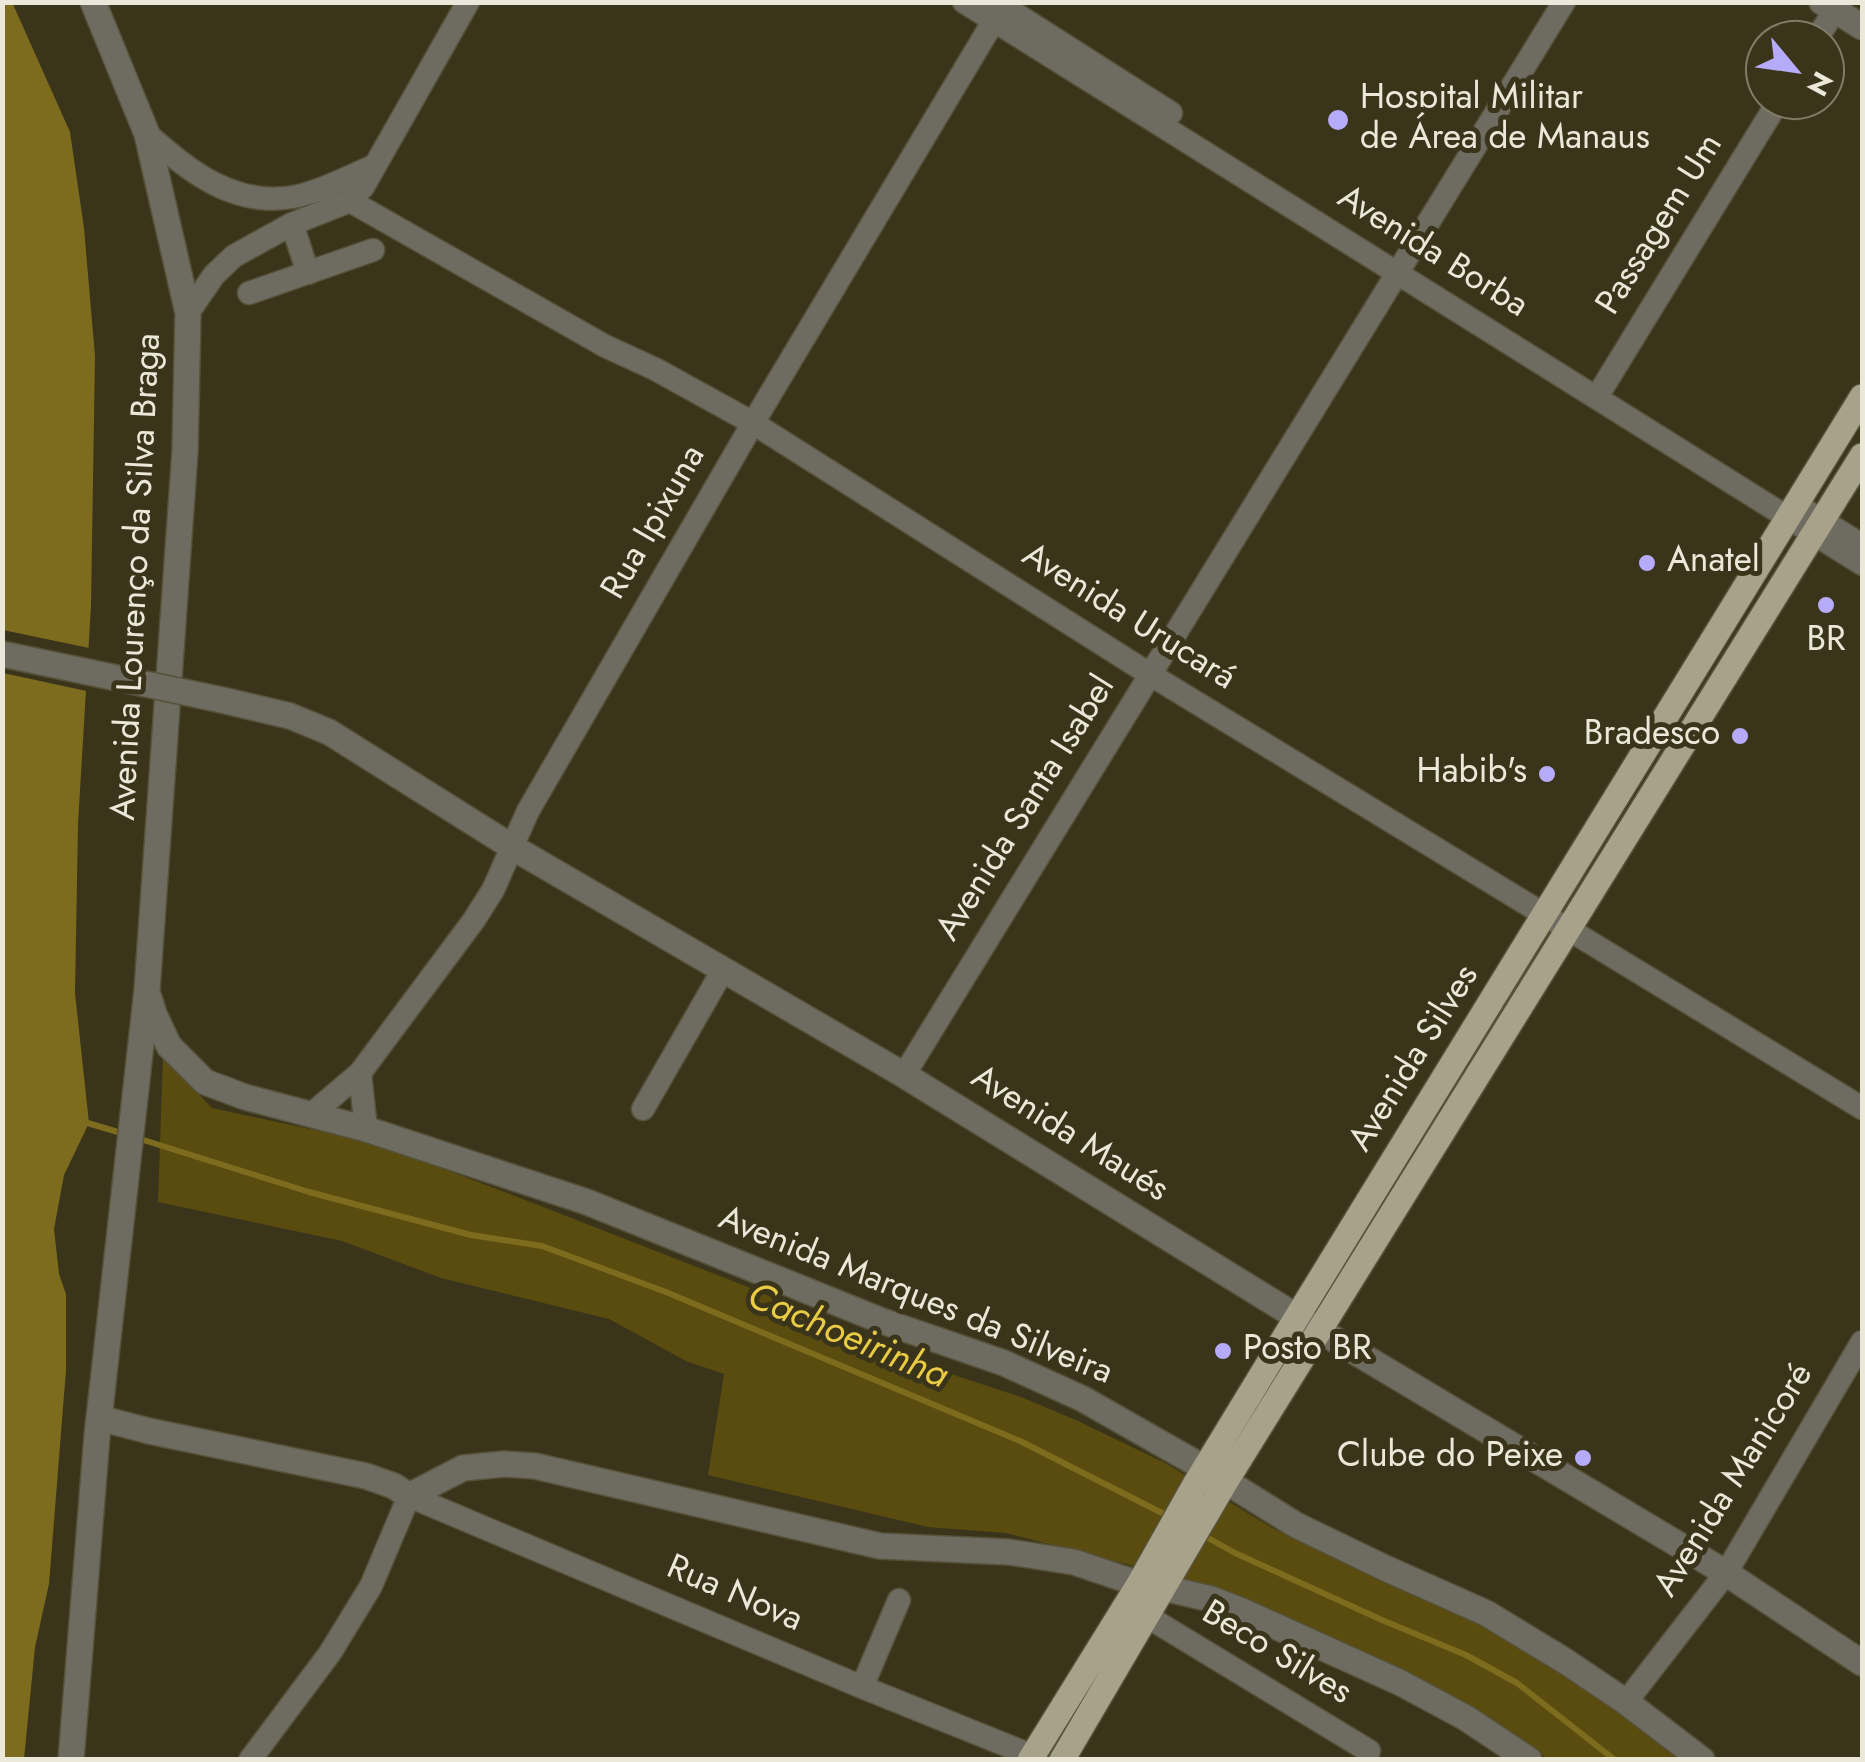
<!DOCTYPE html>
<html>
<head>
<meta charset="utf-8">
<style>
	body { margin:0 }
	#map { position:relative; width:1865px; height:1762px; overflow:hidden; background:#3a341b; font-family:Jost,sans-serif }
	canvas { display:block }
	.frame { position:absolute; inset:0; border:5px solid #ebe8d9; pointer-events:none }
	.north { position:absolute; left:1745px; top:20px; width:100px; height:100px; box-sizing:border-box; background:#3a341b; border:2px solid #817c67; border-radius:50%; rotate:119deg; font-size:28px; font-weight:700; line-height:40px; text-align:center; color:#ebe8d9 }
	.north::after { content:''; display:block; margin:auto; width:35px; height:45px; background:#b6abf8; clip-path:polygon(50% 0,100% 100%,50% 72%,0 100%) }
</style>
</head>
<body>
<div id="map">
<canvas width="1865" height="1762"></canvas>
<div class="frame"></div>
<div class="north">N</div>
</div>
<script>
const context = document.querySelector('canvas').getContext('2d');
context.lineJoin = 'round';
function fillPath(path, color) { context.fillStyle = color; context.fill(path, 'evenodd'); }
function trace(path, color, width, dash) { context.strokeStyle = color; context.lineWidth = width; context.lineCap = dash ? 'butt' : 'round'; context.setLineDash(dash || []); context.stroke(path); }
function write(font, color, halo, rows, align = 'center') {
  context.font = font + ' Jost,sans-serif'; context.lineWidth = 10; context.setLineDash([]); context.textBaseline = 'middle'; context.strokeStyle = halo; context.fillStyle = color; for (const [text, x, y, turn = 0] of rows) {
    context.save(); context.translate(x, y); context.rotate((+turn || 0) * Math.PI / 180); context.textAlign = isNaN(turn) ? turn : align; if (halo) context.strokeText(text, 0, 0); context.fillText(text, 0, 0); context.restore();
  }
}
fillPath(new Path2D(`
	M 163,1057 L 212,1108 L 375,1143 L 515,1196 L 748,1287 L 957,1376 L 1021,1397 L 1078,1421 L 1165,1463 L 1274,1529 L 1529,1646 L 1686,1759 L 1548,1759 L 1459,1703 L 1233,1597 L 1188,1580 L 1006,1533 L 928,1527 L 708,1475 L 724,1374 L 686,1361 L 609,1319 L 441,1278 L 342,1241 L 158,1202 Z`), '#594c0e');
fillPath(new Path2D(`
	M 12,2 L 70,132 L 84,228 L 95,356 L 91,606 L 78,824 L 75,993 L 89,1123 L 64,1175 L 54,1229 L 59,1274 L 66,1294 L 66,1370 L 49,1584 L 35,1647 L 24,1759 L 3,1760 L 2,3 Z`), '#7d6c1e');
fillPath(new Path2D(`
	M 3,630 L 94,649 L 91,692 L 3,673 Z`), '#3a341b');
trace(new Path2D(`
	M 84,1122 L 125,1134
	M 137,1138 L 309,1192 L 471,1235 L 542,1246 L 666,1292 L 1020,1441 L 1168,1516
	M 1201,1534 L 1235,1553 L 1382,1620 L 1466,1655 L 1517,1683 L 1615,1760`), '#7d6c1e', 6);
const minor = new Path2D(`
	M 964,2 L 1862,564
	M 997,2 L 1171,113
	M 1816,40 L 1835,10
	M 147,134 C 189,171 233,207 293,197 C 320,192 348,177 374,166
	M 350,201 L 605,346 L 655,369 L 753,423 L 1151,675 L 1862,1108
	M 292,224 L 308,273
	M 249,293 L 373,250
	M 188,313 L 214,275 L 234,256 L 292,224 L 350,201 L 363,187 L 468,2
	M 1603,387 L 1779,100
	M 1808,512 L 1862,545
	M 360,1073 L 366,1129
	M 904,1075 L 1564,2
	M 643,1109 L 723,970
	M 313,1113 L 360,1073 L 474,920 L 493,890 L 528,811 L 753,423 L 1005,2
	M 1148,1617 L 1369,1751
	M 862,1687 L 899,1600
	M 1626,1702 L 1726,1573 L 1862,1342
	M 250,1760 L 330,1653 L 371,1586 L 409,1496 L 862,1687 L 1033,1756`);
const tertiary = new Path2D(`
	M 1822,2 L 1862,27
	M 222,700 L 290,716 L 329,732 L 512,847 L 904,1075 L 1297,1317 L 1726,1573 L 1862,1663
	M 149,998 L 154,1014 L 169,1046 L 205,1082 L 245,1097 L 366,1129 L 587,1202 L 882,1321 L 1004,1363 L 1083,1399 L 1206,1469 L 1296,1525 L 1385,1568 L 1486,1613 L 1565,1661 L 1626,1702 L 1702,1760
	M 99,1418 L 149,1431 L 366,1476 L 394,1486 L 409,1496 L 463,1468 L 504,1464 L 535,1466 L 880,1546 L 1009,1552 L 1074,1562 L 1139,1584
	M 1164,1588 L 1211,1599 L 1242,1611 L 1401,1683 L 1466,1718 L 1529,1760
	M 71,1760 L 97,1436 L 147,990 L 185,451 L 188,313 L 147,134 L 93,2`);
const primary = new Path2D(`
	M 1030,1760 L 1139,1584 L 1194,1486 L 1297,1317 L 1862,397
	M 1062,1760 L 1226,1481 L 1862,456`);
trace(minor, '#565139', 25);
trace(tertiary, '#565139', 28);
trace(primary, '#565139', 28);
trace(minor, '#6e6c60', 22);
trace(tertiary, '#6e6c60', 25);
trace(primary, '#a8a28a', 25);
const tertiaryBridge = new Path2D(`
	M 2,654 L 222,700`);
trace(tertiaryBridge, '#565139', 28, []);
trace(tertiaryBridge, '#6e6c60', 25);
for (const [x, y, r, color] of [
	[1338,120,12,"#b6abf8"],
	[1647,563,10,"#b6abf8"],
	[1826,605,10,"#b6abf8"],
	[1740,736,10,"#b6abf8"],
	[1547,774,10,"#b6abf8"],
	[1223,1351,10,"#b6abf8"],
	[1583,1458,10,"#b6abf8"]
]) { const dot = new Path2D(); dot.arc(x, y, r, 0, 2 * Math.PI); context.fillStyle = color; context.fill(dot); trace(dot, '#3a341b', 4); }
write('35px', '#ebe8d9', '#3a341b', [
	["Hospital Militar",1360,100],
	["de Área de Manaus",1360,140],
	["Anatel",1667,563],
	["BR",1826,642,"center"],
	["Bradesco",1720,736,"right"],
	["Habib's",1527,774,"right"],
	["Posto BR",1243,1351],
	["Clube do Peixe",1563,1458,"right"]
], 'left');
write('35px', '#ebe8d9', '#3a341b', [
	["Passagem Um",1661,225,-58],
	["Avenida Borba",1432,253,32],
	["Rua Ipixuna",655,523,-60],
	["Avenida Lourenço da Silva Braga",138,577,-87],
	["Avenida Urucará",1128,618,32],
	["Avenida Santa Isabel",1027,809,-58],
	["Avenida Silves",1415,1059,-58],
	["Avenida Maués",1069,1135,32],
	["Avenida Marques da Silveira",915,1297,22],
	["Avenida Manicoré",1735,1481,-58],
	["Rua Nova",734,1595,23],
	["Beco Silves",1276,1654,31]
]);
write('italic 38px', '#e9cc44', '#3a341b', [
	["Cachoeirinha",847,1338,23]
]);
</script>
</body>
</html>
